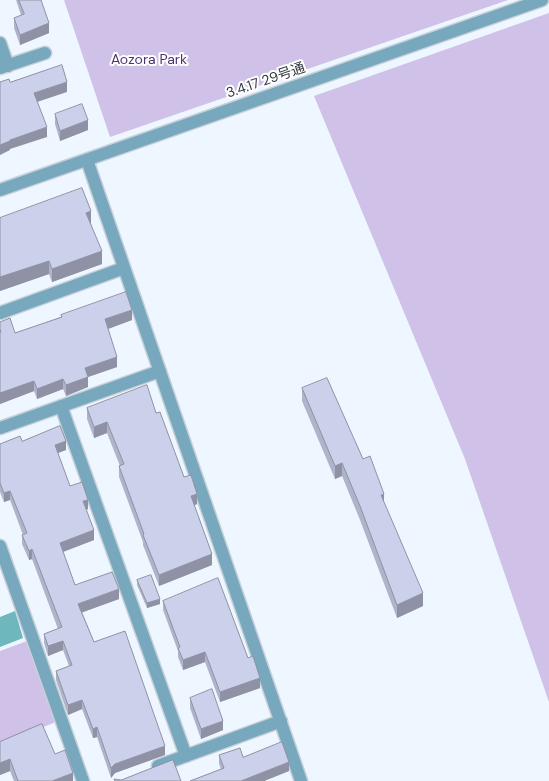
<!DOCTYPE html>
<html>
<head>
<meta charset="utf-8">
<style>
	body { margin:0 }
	canvas { display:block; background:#eef6ff }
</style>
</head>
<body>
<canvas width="549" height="781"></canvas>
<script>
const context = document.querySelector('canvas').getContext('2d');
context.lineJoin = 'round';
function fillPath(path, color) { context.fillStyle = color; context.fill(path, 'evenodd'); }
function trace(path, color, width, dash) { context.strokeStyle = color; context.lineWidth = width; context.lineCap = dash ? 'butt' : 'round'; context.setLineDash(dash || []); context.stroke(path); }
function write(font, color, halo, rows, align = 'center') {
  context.font = font + ' "DM Sans","Noto Sans JP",sans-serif'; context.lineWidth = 4; context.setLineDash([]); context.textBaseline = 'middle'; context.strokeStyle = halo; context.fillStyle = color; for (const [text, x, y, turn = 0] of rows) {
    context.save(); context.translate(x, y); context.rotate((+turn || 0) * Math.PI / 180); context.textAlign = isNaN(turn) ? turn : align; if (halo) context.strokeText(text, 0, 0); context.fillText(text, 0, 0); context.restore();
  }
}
fillPath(new Path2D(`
	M 64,0 L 508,0 L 110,137 Z
	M 549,13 L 549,702 L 465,459 L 314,96 Z
	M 27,641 L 56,722 L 21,736 L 0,753 L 0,651 Z`), '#cfc1e8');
fillPath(new Path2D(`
	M 15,611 L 23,638 L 0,647 L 0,617 Z`), '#6eb7bc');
const minor = new Path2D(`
	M 0,43 L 8,66
	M 0,68 L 45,53
	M 87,160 L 301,781
	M 0,313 L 124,268
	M 61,406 L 186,756
	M 0,428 L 160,371
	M 0,546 L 83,781
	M 158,766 L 281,721`);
const tertiary = new Path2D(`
	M 0,190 L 542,0`);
trace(minor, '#c8d0d9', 15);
trace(tertiary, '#c8d0d9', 15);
trace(minor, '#77a8bd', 12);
trace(tertiary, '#77a8bd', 12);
fillPath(new Path2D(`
	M 16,0 L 41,0 L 49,33 L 20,45 L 14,28 L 14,18 L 21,15 Z
	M 55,114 L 88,130 L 60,141 L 55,124 Z
	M 0,218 L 91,224 L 102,264 L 52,282 L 49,274 L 0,291 Z
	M 61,315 L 132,320 L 108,329 L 117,367 L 88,377 L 88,387 L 66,396 L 63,389 L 37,399 L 34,391 L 0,404 L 0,322 L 15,333 L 61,317 Z
	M 302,388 L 363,459 L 384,503 L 423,606 L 397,618 L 360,520 L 342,476 L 335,479 L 302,401 Z
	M 87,408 L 156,413 L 184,477 L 197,504 L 194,505 L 212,565 L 159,586 L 143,545 L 143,542 L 119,477 L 119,466 L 120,466 L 107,433 L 94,438 L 87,419 Z
	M 22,441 L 66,450 L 58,453 L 70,486 L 88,509 L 86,510 L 94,540 L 63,552 L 75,585 L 119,599 L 82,612 L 94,642 L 165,755 L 115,773 L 111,778 L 97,737 L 93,738 L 82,709 L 68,715 L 56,680 L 56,671 L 69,666 L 63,650 L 48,656 L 44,643 L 44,634 L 58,629 L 32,559 L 29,560 L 22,544 L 22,535 L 23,535 L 10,500 L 4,502 L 0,492 L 0,444 Z
	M 137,580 L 160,604 L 147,608 L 137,585 Z
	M 163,601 L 248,658 L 260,688 L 220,702 L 205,662 L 183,670 L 178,657 L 178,651 L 163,610 Z
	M 190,698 L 223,730 L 201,739 L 190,708 Z
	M 0,742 L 55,754 L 73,781 L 14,781 L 10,771 L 0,775 Z
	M 219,755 L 243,757 L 289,771 L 264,781 L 190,781 L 221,769 L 219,764 Z`), '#afb4ca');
fillPath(new Path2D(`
	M 49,23 L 49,33 L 20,45 L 20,35 Z
	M 67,82 L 67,92 L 34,103 L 34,93 Z
	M 88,120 L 88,130 L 60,141 L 60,131 Z
	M 47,127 L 47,137 L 10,149 L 10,150 L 0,155 L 0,145 L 10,140 Z
	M 91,211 L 91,224 L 86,226 L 86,213 Z
	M 102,251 L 102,264 L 52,282 L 52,269 Z
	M 49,261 L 49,274 L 0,291 L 0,277 Z
	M 132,310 L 132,320 L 105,330 L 105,319 Z
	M 117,357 L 117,367 L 88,377 L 88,387 L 66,396 L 66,385 L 85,368 Z
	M 63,379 L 63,389 L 37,399 L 37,389 Z
	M 34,381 L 34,391 L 0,404 L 0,393 Z
	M 107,422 L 107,433 L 94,438 L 94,427 Z
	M 66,441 L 66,450 L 55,454 L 55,445 Z
	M 342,463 L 342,476 L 335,479 L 335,466 Z
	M 10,491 L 10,500 L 4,502 L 4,493 Z
	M 197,494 L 197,504 L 191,507 L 191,496 Z
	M 384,494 L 384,507 L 381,495 Z
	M 88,500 L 88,509 L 83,511 L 83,501 Z
	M 94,530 L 94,540 L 60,553 L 60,543 Z
	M 32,549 L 32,559 L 29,560 L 29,551 Z
	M 212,554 L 212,565 L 159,586 L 159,575 Z
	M 119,589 L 119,599 L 78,614 L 78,604 Z
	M 423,593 L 423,606 L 397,618 L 397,605 Z
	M 160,599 L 160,604 L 147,608 L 147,603 Z
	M 63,641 L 63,650 L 48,656 L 48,646 Z
	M 205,652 L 205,662 L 183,670 L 183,660 Z
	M 260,678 L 260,688 L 220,702 L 220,692 Z
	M 82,700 L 82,709 L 68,715 L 68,705 Z
	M 223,721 L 223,730 L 201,739 L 201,729 Z
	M 97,727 L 97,737 L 93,738 L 93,729 Z
	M 165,746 L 165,755 L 115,773 L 111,778 L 111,768 L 115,764 Z
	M 10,759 L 10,771 L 0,775 L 0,763 Z
	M 289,762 L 289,771 L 264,781 L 241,781 Z
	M 73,773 L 73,781 L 52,781 Z`), '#8f92a4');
const building = new Path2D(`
	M 19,0 L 41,0 L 49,23 L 20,35 L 14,18 L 24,14 Z
	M 62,65 L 67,82 L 34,93 L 47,127 L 10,140 L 10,141 L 0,145 L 0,82 L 9,79 L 10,82 Z
	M 82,104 L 88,120 L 60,131 L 55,114 Z
	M 82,188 L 91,211 L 86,213 L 102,251 L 52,269 L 49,261 L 0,277 L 0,218 Z
	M 126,292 L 132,310 L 105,319 L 117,357 L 85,368 L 88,377 L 66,385 L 63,379 L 37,389 L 34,381 L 0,393 L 0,332 L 1,332 L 0,329 L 0,322 L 10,318 L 15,333 L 62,317 L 61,315 Z
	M 327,378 L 363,459 L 370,456 L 384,494 L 381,495 L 423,593 L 397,605 L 360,506 L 342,463 L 335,466 L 302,388 Z
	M 147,385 L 156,413 L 160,412 L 184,477 L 191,475 L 197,494 L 191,496 L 212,554 L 159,575 L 143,535 L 144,534 L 119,466 L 124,464 L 107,422 L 94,427 L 87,408 Z
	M 60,426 L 66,441 L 55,445 L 70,486 L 82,482 L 88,500 L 83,501 L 94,530 L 60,543 L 75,585 L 112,572 L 119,589 L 78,604 L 94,642 L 125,631 L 165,746 L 115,764 L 111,768 L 97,727 L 93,729 L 82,700 L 68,705 L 56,671 L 72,665 L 63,641 L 48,646 L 44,634 L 62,627 L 32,549 L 29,551 L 22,535 L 27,533 L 10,491 L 4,493 L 0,483 L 0,444 L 20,436 L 22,441 Z
	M 151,575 L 160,599 L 147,603 L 137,580 Z
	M 218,578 L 248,658 L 253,656 L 260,678 L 220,692 L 205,652 L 183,660 L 178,648 L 180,647 L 163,601 Z
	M 212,689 L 223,721 L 201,729 L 190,698 Z
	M 42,724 L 55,754 L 65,750 L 73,773 L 52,781 L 18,781 L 10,759 L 0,763 L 0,742 Z
	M 282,742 L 289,762 L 241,781 L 190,781 L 224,768 L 219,755 L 240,748 L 243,757 Z
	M 173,760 L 181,781 L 115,781 L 114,779 L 121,780 Z`);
fillPath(building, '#ccd1eb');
trace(building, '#8f92a4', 1);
write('14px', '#4c326f', '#fff', [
	["Aozora Park",149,60]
]);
write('14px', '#313941', '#fff', [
	["3.4.17 29号通",266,81,-19]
]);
</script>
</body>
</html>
